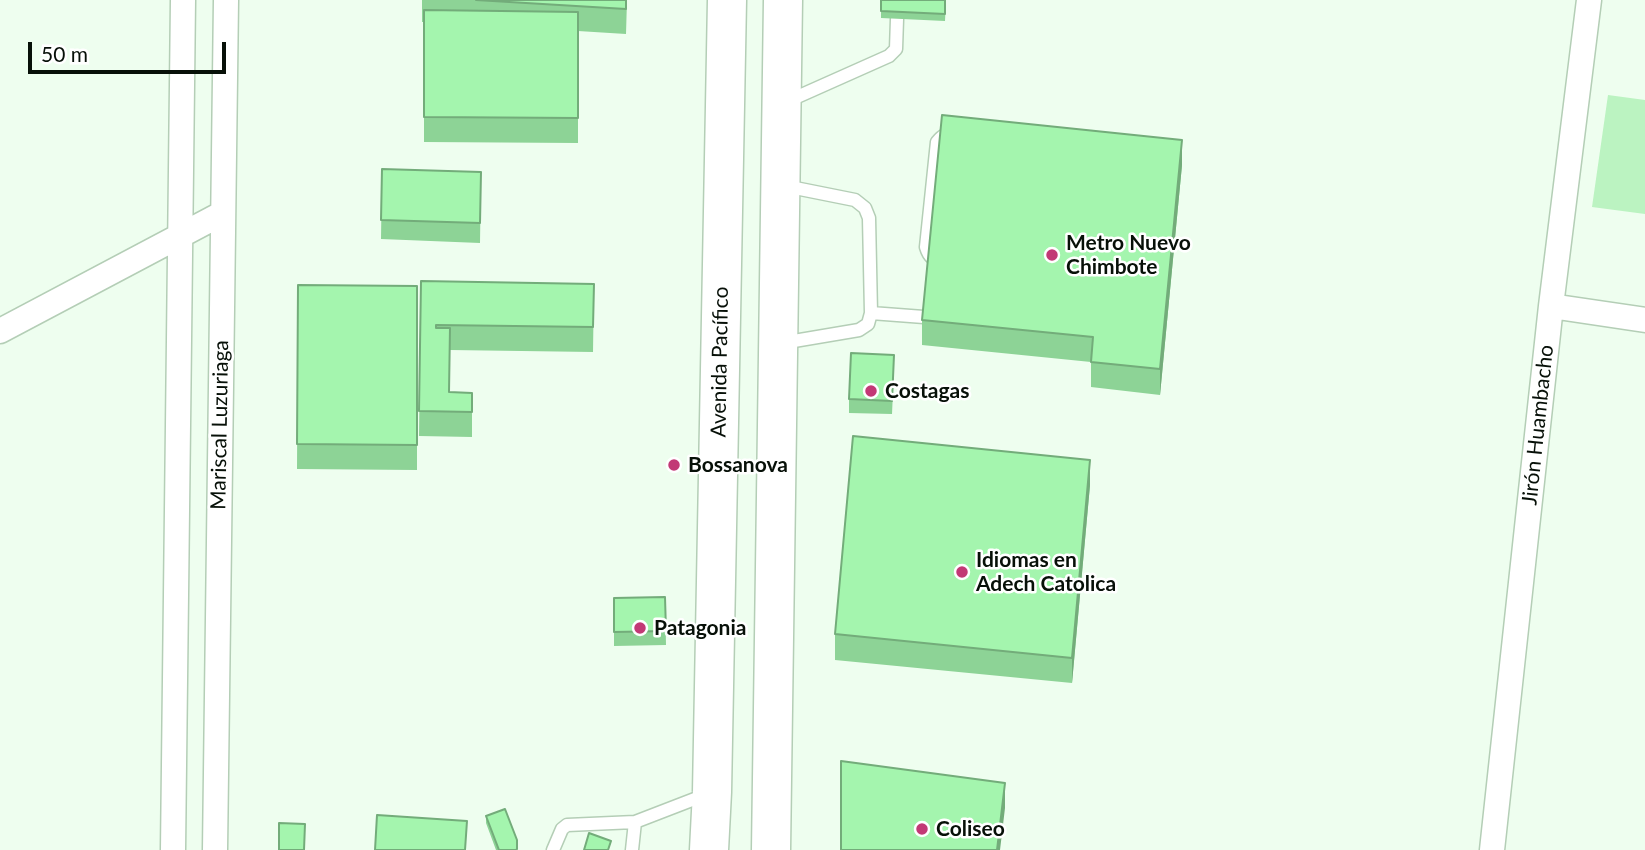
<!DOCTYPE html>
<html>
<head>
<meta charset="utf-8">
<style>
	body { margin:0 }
	#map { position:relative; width:1645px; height:850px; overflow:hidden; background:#eefeef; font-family:Lato,sans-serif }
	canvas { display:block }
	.scale { position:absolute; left:28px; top:42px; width:198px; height:32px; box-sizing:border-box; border:4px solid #071008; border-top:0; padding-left:9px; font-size:21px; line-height:24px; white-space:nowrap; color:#071008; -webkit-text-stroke:5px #fff; paint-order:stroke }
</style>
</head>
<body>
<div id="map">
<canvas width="1645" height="850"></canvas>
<div class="scale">50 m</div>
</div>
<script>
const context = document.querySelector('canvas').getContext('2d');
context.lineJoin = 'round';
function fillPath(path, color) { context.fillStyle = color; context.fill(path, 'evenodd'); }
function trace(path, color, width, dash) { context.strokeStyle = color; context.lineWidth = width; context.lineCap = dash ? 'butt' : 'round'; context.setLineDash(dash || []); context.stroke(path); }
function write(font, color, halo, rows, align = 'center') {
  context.font = font + ' Lato,sans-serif'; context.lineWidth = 5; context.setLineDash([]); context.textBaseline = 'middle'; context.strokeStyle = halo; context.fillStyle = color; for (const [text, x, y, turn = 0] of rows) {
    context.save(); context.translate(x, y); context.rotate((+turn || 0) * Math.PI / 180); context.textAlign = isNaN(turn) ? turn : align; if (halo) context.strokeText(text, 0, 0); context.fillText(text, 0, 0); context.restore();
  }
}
fillPath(new Path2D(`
	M 1608,95 L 1645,100 L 1645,214 L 1592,207 Z`), '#bbf3c1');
const service = new Path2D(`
	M 788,101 L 889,56 L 896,49 L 897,19
	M 943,261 C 933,260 929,257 926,247 L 937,142 C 942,136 946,133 954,134
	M 871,313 L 937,318
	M 782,343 L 859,330 L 868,324 L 871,313 L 869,218 L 865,208 L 855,200 L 785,186
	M 553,850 L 562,829 L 567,825 L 635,822
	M 632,850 L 635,822 L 705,795`);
const minor = new Path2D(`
	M 1551,306 L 1645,320
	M 0,331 L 223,213
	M 173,850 L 183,0
	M 215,850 L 226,0
	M 1492,850 L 1551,306 L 1589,0`);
const primary = new Path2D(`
	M 709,850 L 712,792 L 727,0
	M 771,850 L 783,0`);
trace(service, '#b4ceb6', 15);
trace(minor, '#b4ceb6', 27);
trace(primary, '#b4ceb6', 41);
trace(service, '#fff', 12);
trace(minor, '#fff', 24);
trace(primary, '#fff', 38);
fillPath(new Path2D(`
	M 422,0 L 627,0 L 626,34 L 578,31 L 578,143 L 424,142 L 424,22 L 422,22 Z
	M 946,0 L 945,21 L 881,18 L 881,11 Z
	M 1182,165 L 1160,395 L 1091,387 L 1091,362 L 922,345 L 922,320 Z
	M 382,169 L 481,172 L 480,243 L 381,239 Z
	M 421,281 L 594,284 L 593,352 L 450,350 L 449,392 L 472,393 L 472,437 L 419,436 Z
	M 298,285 L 417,286 L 417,470 L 297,469 Z
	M 894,369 L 892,414 L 849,413 L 849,399 Z
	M 1090,485 L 1072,683 L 835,660 L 835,634 Z
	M 665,597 L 666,645 L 614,646 L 614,598 Z
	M 486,816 L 517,840 L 517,850 L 496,850 L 486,823 Z`), '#8dd396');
fillPath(new Path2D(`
	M 1182,140 L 1182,165 L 1160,395 L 1160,369 Z
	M 1090,460 L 1090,485 L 1072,683 L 1072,658 Z
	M 1005,783 L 1005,808 L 1000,850 L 997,850 Z`), '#73ac7a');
const building = new Path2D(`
	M 476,0 L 626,0 L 626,9 Z
	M 881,0 L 945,0 L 945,14 L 881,11 Z
	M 424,10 L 578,12 L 578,118 L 424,117 Z
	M 942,115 L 1182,140 L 1160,369 L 1091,362 L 1093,337 L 922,320 Z
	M 382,169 L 481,172 L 480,223 L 381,220 Z
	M 421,281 L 594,284 L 593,327 L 436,325 L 436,328 L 450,328 L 449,392 L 472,393 L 472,412 L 419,411 Z
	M 298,285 L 417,286 L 417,445 L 297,444 Z
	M 851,353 L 894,355 L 892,401 L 849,399 Z
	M 853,436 L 1090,460 L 1072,658 L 835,634 Z
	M 665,597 L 666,631 L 614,632 L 614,598 Z
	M 841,761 L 1005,783 L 997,850 L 841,850 Z
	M 505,809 L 517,840 L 517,849 L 516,850 L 499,850 L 486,816 Z
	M 377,815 L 467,821 L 465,850 L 375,850 Z
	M 279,823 L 305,824 L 304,850 L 279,850 Z
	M 589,833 L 611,841 L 608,850 L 584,850 Z`);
fillPath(building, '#a4f5ae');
trace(building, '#73ac7a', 2);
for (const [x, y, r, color] of [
	[1052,255,7,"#c23975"],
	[871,391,7,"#c23975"],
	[674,465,7,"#c23975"],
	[962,572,7,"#c23975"],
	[640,628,7,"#c23975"],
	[922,829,7,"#c23975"]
]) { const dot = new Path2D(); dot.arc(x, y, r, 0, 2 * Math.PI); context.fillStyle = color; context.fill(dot); trace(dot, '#fff', 2.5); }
write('bold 21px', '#071008', '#fff', [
	["Metro Nuevo",1066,243],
	["Chimbote",1066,267],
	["Costagas",885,391],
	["Bossanova",688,465],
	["Idiomas en",976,560],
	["Adech Catolica",976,584],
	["Patagonia",654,628],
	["Coliseo",936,829]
], 'left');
write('21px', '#071008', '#fff', [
	["Avenida Pacífico",720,362,-89],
	["Mariscal Luzuriaga",220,425,-89],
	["Jirón Huambacho",1538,425,-84]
]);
</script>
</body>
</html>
